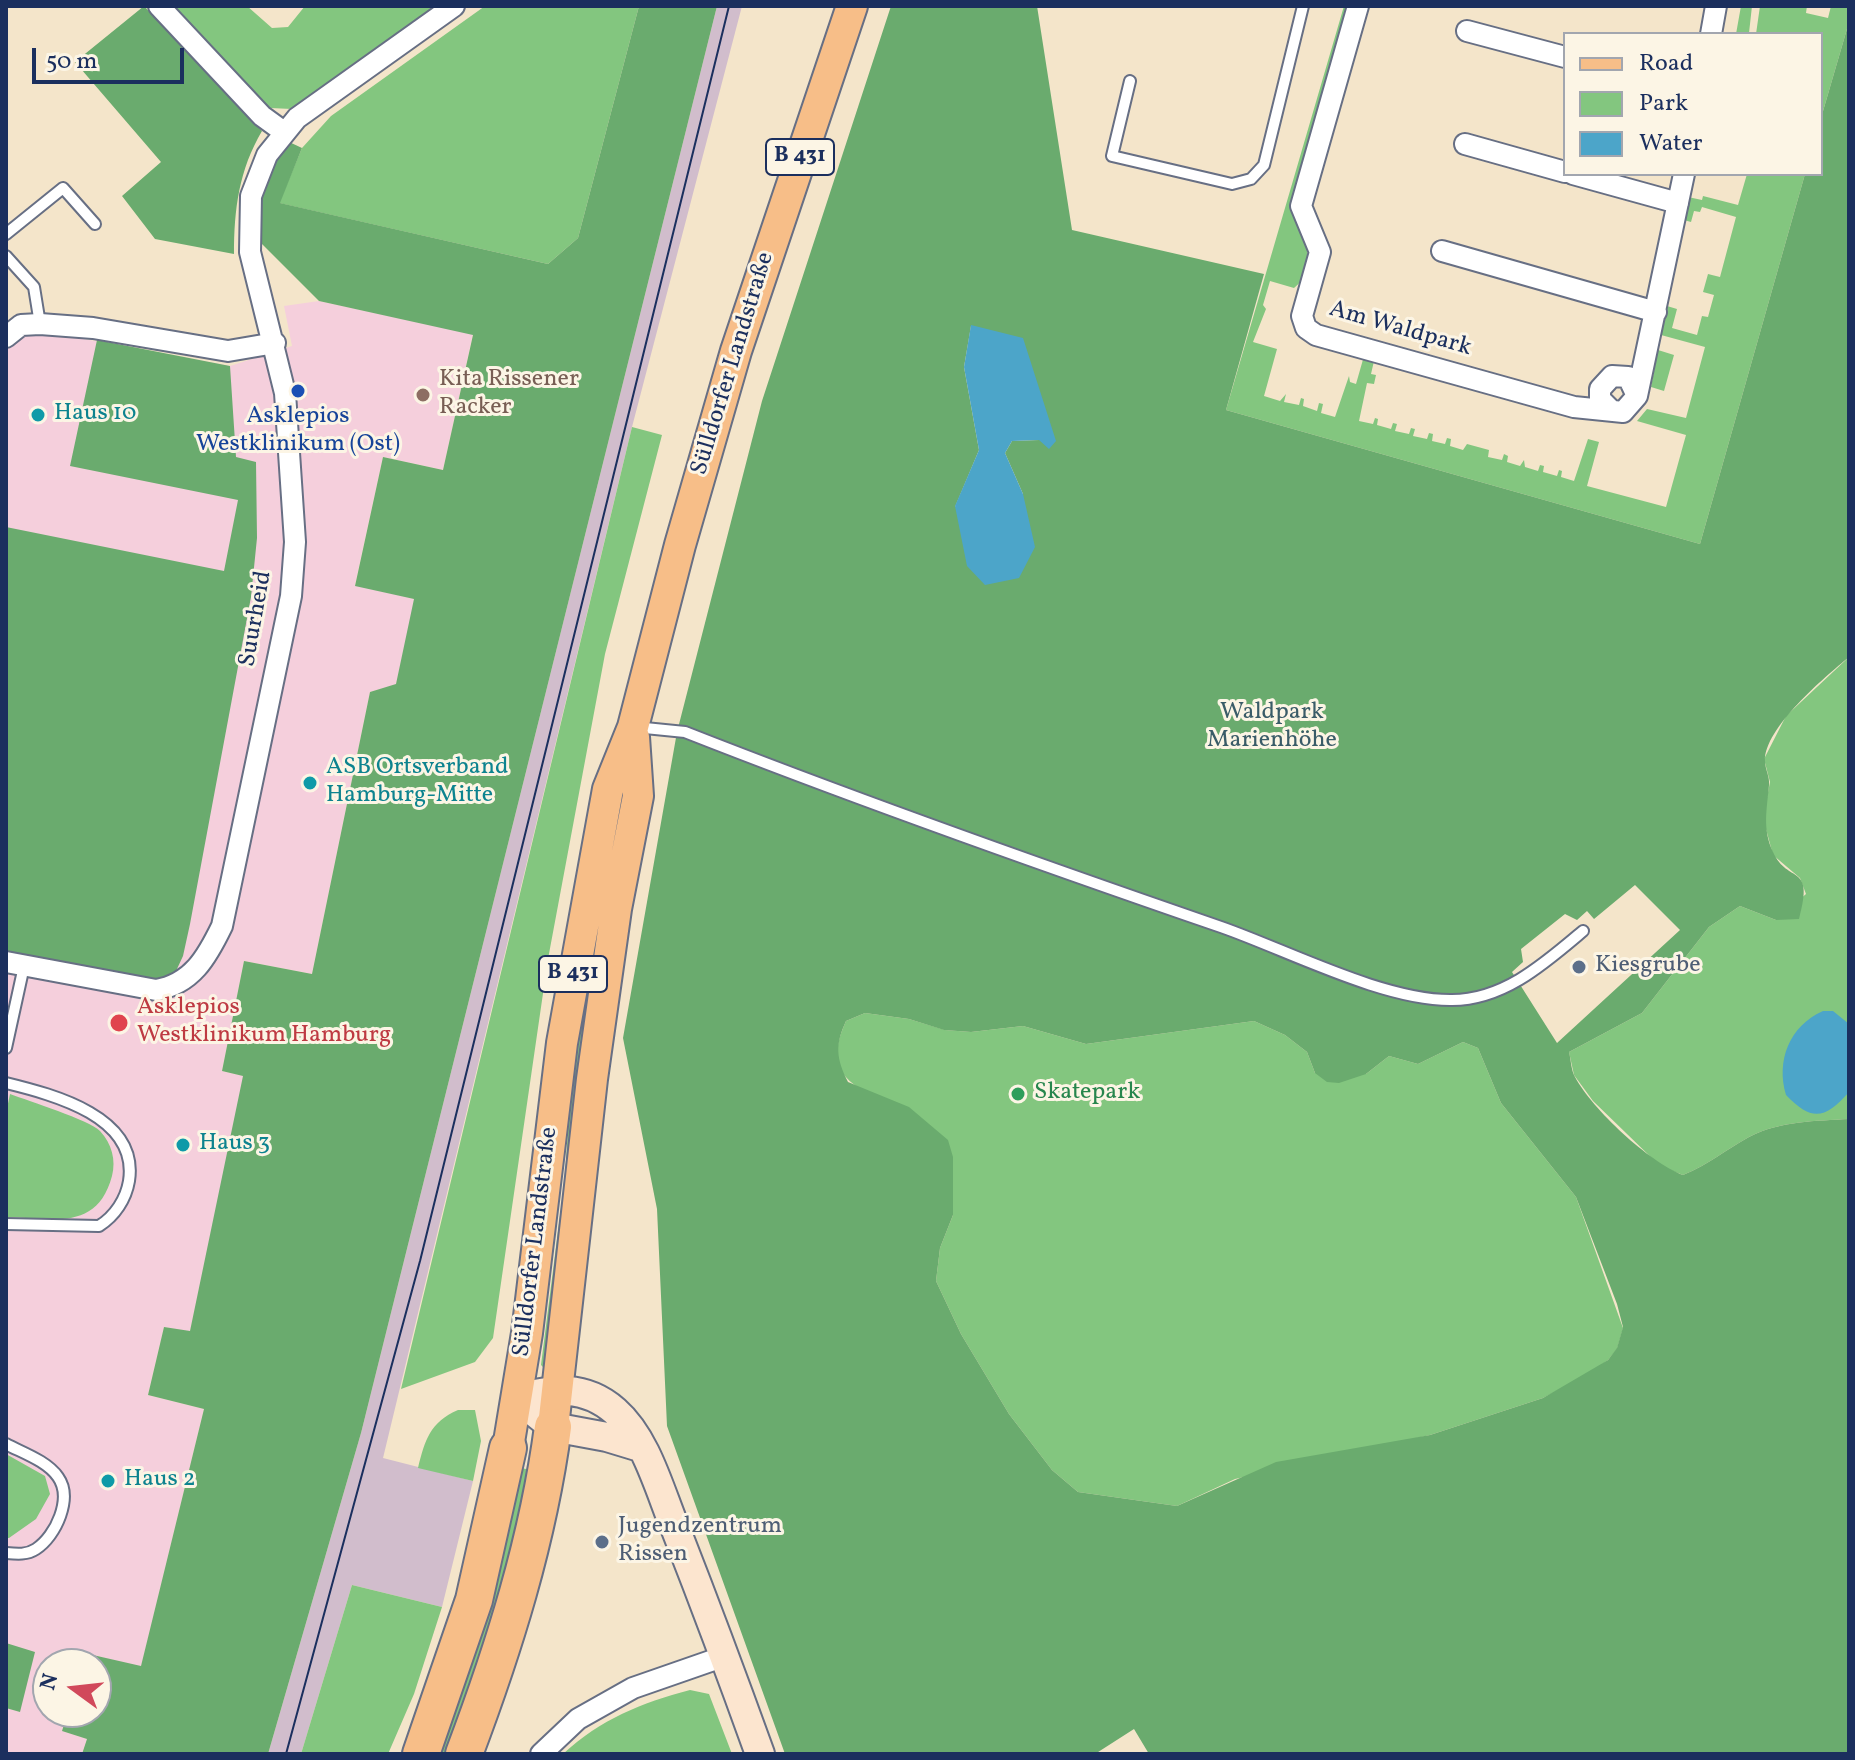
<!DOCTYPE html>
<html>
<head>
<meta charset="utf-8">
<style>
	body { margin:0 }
	#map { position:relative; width:1855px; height:1760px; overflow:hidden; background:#f4e5ca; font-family:Vollkorn,serif }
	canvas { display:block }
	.frame { position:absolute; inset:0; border:8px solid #1b2f5e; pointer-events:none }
	.legend { position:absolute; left:1563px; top:32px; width:260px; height:144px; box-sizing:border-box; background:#fcf5e5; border:2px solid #a2a6af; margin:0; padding:10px 14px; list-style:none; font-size:24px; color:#1b2f5e }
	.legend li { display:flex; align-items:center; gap:16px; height:40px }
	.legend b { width:40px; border:2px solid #a2a6af }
	.north { position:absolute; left:32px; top:1648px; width:80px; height:80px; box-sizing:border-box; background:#fcf5e5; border:2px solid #a2a6af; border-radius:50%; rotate:285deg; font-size:22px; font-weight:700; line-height:32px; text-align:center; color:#1b2f5e }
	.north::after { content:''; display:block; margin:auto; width:28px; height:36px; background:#d1495b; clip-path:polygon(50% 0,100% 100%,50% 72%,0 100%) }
	.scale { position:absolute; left:32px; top:48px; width:152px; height:36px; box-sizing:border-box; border:4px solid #1b2f5e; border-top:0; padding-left:10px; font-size:24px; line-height:28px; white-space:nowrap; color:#1b2f5e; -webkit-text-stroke:6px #fcf5e5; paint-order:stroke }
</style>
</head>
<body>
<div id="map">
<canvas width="1855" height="1760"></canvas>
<div class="frame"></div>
<ul class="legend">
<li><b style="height:10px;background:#f7be88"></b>Road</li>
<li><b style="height:22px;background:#83c67f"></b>Park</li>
<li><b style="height:22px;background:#4ca5c9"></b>Water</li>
</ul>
<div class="north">N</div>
<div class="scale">50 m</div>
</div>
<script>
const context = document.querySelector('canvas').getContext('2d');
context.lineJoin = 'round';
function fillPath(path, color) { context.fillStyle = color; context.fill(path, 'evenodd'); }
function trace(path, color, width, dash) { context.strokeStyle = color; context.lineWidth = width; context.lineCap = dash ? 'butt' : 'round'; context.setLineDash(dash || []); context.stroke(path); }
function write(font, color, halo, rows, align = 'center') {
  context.font = font + ' Vollkorn,serif'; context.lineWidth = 6; context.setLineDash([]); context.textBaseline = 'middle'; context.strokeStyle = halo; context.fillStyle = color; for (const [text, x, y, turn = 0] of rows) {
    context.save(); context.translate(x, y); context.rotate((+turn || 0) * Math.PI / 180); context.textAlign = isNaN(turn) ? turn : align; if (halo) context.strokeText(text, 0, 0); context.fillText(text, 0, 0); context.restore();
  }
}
fillPath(new Path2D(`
	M 319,301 L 473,334 L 443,470 L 383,457 L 355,585 L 415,599 L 396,685 L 370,692 L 312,974 L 244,961 L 222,1071 L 244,1076 L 190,1332 L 164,1327 L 148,1395 L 204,1409 L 141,1667 L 84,1653 L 81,1664 L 48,1664 L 48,1712 L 68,1712 L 63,1731 L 87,1739 L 82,1754 L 6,1754 L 6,338 L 19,327 L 230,366 L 292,346 L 284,306 Z`), '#f5cfdc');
fillPath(new Path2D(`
	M 717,6 L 742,6 L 632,427 L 383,1458 L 473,1481 L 442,1607 L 352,1585 L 301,1754 L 268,1754 L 361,1433 Z`), '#d1bdcc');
fillPath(new Path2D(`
	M 172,6 L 247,6 L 272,28 L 288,27 L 305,6 L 437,6 L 292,109 L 270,108 Z
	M 485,6 L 639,6 L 578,238 L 548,264 L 279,203 L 302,148 L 331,116 Z
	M 1344,6 L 1351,6 L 1302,228 C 1308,249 1314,273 1294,288 L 1270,281 L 1263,305 L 1266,309 L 1253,342 L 1277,349 L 1264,396 L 1280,401 L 1286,394 L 1284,402 L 1299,405 L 1301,398 L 1304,399 L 1303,406 L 1317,411 L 1319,403 L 1323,404 L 1321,413 L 1335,417 L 1349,376 L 1350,382 L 1356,384 L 1364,356 L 1374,361 L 1371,374 L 1376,375 L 1374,384 L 1367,383 L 1359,421 L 1373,424 L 1375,418 L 1378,419 L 1377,425 L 1391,429 L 1393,423 L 1397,424 L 1395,431 L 1409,434 L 1411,428 L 1415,429 L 1413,436 L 1427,439 L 1429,433 L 1433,434 L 1432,441 L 1445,444 L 1447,438 L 1451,439 L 1450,446 L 1463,450 L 1467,444 L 1489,450 L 1488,457 L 1502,460 L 1504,454 L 1508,456 L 1507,462 L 1520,466 L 1524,460 L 1525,467 L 1538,471 L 1540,465 L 1544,466 L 1543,472 L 1557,476 L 1559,470 L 1562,471 L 1561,477 L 1574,481 L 1588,439 L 1599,442 L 1587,486 L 1666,507 L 1686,435 L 1637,421 L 1647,409 L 1686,418 L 1705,347 L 1661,335 L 1667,306 L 1677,309 L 1672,328 L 1697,335 L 1702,316 L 1708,317 L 1714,295 L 1703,292 L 1708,274 L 1720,277 L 1736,217 L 1702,207 L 1700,212 L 1694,211 L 1691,222 L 1684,220 L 1688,197 L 1702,200 L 1703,196 L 1738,205 L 1747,174 L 1805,174 L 1700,544 L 1226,410 Z
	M 1741,6 L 1752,6 L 1749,33 L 1752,34 L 1736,34 Z
	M 1760,6 L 1807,6 L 1806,13 L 1828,18 L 1831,6 L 1849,6 L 1849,22 L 1821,118 L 1821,34 L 1756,34 Z
	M 1658,350 L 1674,355 L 1664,391 L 1651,387 Z
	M 632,427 L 662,435 L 605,654 L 548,959 L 493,1338 L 475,1362 L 401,1389 Z
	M 1849,657 L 1849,1119 C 1816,1121 1779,1121 1749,1137 C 1725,1150 1710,1164 1683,1175 L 1660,1166 L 1593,1101 L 1574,1075 L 1569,1052 L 1642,1013 L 1709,927 L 1740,906 L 1776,920 L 1806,894 L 1800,878 L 1773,855 L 1763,818 L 1770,782 L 1764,759 L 1786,716 Z
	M 632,752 L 546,1370 L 541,1365 L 565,1176 L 572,1066 L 618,790 Z
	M 865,1013 L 909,1019 L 945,1030 L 971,1032 L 1023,1026 L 1086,1044 L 1254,1021 L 1285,1035 L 1307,1052 L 1315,1073 L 1366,1074 L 1389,1056 L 1418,1064 L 1463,1042 L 1478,1048 L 1501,1103 L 1576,1197 L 1623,1328 L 1617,1349 L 1608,1360 L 1587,1375 L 1543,1398 L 1430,1435 L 1235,1479 L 1177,1506 L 1078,1492 L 1052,1470 L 1009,1414 L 961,1334 L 936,1281 L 940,1248 L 953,1215 L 865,1091 C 832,1074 832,1052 846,1021 Z
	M 10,1094 C 29,1101 89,1120 100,1131 C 112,1144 116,1160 112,1176 C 97,1232 52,1218 6,1217 L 6,1113 Z
	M 458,1410 L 475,1410 L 481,1441 L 473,1481 L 418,1468 C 425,1440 430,1422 458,1410 Z
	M 6,1454 L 45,1476 L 50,1494 L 36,1519 L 9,1538 L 6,1538 Z
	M 521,1468 L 531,1470 L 502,1596 L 448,1754 L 437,1754 Z
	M 352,1585 L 442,1607 L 414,1694 L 388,1754 L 301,1754 Z
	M 690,1690 L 709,1694 L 732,1754 L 563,1754 C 601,1719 641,1703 690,1690 Z`), '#83c67f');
fillPath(new Path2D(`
	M 144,6 L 262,131 C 239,170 234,209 234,254 L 155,239 L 122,196 L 161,162 L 75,62 Z
	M 639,6 L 717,6 L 361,1433 L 268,1754 L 82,1754 L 87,1739 L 62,1731 L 68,1712 L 96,1712 L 96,1664 L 81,1664 L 84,1653 L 141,1666 L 204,1409 L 148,1395 L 164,1327 L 190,1331 L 243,1076 L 222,1071 L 244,961 L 312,974 L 370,692 L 396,684 L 414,599 L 355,586 L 383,457 L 443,470 L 473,335 L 319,301 L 259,241 C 260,208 261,166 287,141 L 302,148 L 280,203 L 548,264 L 578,238 Z
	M 891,6 L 1037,6 L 1072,230 L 1264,274 L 1226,410 L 1700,544 L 1805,174 L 1821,174 L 1821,118 L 1849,22 L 1849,657 C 1825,677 1764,728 1765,761 C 1765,769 1770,777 1769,785 C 1767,809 1762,829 1773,852 C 1788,885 1815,862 1799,919 L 1776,920 L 1740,906 L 1709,927 L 1642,1013 L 1569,1052 C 1571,1060 1571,1070 1575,1077 C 1593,1110 1649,1162 1683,1175 C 1710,1164 1725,1150 1749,1137 C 1779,1121 1816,1121 1849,1119 L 1849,1754 L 1149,1754 L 1134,1729 L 1095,1754 L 785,1754 L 667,1426 L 657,1209 L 623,1038 L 677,732 L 762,401 ZM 971,326 L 1039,440 L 1012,441 L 1005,453 L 1023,494 L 955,507 L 979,450 L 964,367 ZM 1635,885 L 1680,930 L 1557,1043 L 1512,972 L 1523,962 L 1521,949 L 1565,914 L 1577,920 L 1587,911 L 1594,919 ZM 865,1013 L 909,1019 L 944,1030 L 971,1032 L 1023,1026 L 1086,1044 L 1254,1021 L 1285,1035 L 1307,1052 L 1315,1073 L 1327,1082 L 1339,1083 L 1366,1074 L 1389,1056 L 1418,1064 L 1463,1042 L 1478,1048 L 1501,1103 L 1576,1197 L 1617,1304 L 1623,1327 L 1617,1348 L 1608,1360 L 1543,1398 L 1430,1435 L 1276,1462 L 1177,1506 L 1078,1492 L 1052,1470 L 1009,1414 L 961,1334 L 936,1281 L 940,1248 L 953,1215 L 953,1157 L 948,1140 L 909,1107 L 848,1082 C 836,1058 835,1045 846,1021 Z
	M 97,340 L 230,366 L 236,457 L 256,462 L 257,538 L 251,597 L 190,924 L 183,956 L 170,984 L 6,954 L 6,527 L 224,571 L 238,500 L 70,466 Z
	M 6,1643 L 35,1652 L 20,1712 L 6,1708 Z`), '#6aab6e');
fillPath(new Path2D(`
	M 971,325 L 1023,338 L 1056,441 L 1049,449 L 1039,440 L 1012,441 L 1005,453 L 1023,494 L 1035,547 L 1019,578 L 985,585 L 967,566 L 955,506 L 979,450 L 964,367 Z
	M 1823,1011 L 1833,1011 L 1849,1024 L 1849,1092 C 1825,1119 1812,1122 1786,1095 C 1776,1061 1789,1026 1823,1011 Z`), '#4ca5c9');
const lane = new Path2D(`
	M 1130,81 L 1112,156 L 1232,184 L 1251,179 L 1264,165 L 1303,6
	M 6,234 L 63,188 L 95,224
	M 6,256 L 34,287 L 40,324
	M 635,727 L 685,732 C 863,802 1041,865 1221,927 C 1287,950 1384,1001 1452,1000 C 1504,1000 1545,963 1583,931
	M 6,1048 L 24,966
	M 6,1083 C 55,1095 139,1117 129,1181 C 126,1199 115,1216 99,1226 L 6,1224
	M 6,1444 C 23,1453 47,1461 58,1477 C 73,1498 56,1536 36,1549 C 27,1555 17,1554 6,1553`);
const street = new Path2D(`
	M 159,6 L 262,116 L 284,132
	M 1358,6 L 1301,206 L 1320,252 L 1302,316 L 1306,328 L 1316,335 L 1574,407 L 1623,412 L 1637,396 L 1684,174
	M 1467,31 L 1565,57
	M 1711,34 L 1716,6
	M 1465,144 L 1565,172
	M 1573,174 L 1678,203
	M 1442,251 L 1656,312
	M 6,337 L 21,325 L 40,324 L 93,328 L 228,351 L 275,343
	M 1612,411 L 1600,399 L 1600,389 L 1612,376 L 1628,377 L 1637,396
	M 6,962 L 156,990 C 192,984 207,957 222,926 L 291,596 L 295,542 L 285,393 L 250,252 L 251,196 L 267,155 L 297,118 L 454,6
	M 541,1754 L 578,1719 L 633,1688 L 725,1656`);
const secondary = new Path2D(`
	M 517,1398 C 553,1389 584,1384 615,1411 C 647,1439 660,1492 676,1530 C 705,1604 733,1679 760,1754
	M 517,1398 L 553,1427 L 607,1437 L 640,1447`);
const primary = new Path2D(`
	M 553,1427 L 592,1079 L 616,909 L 638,796 L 634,737
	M 508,1448 L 527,1333 L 562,1043 L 608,789 L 633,727 L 680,545 L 736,351 L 852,6`);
const highway = new Path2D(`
	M 421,1754 L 474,1600 L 508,1448
	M 464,1754 C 504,1648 538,1540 553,1427`);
trace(lane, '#676f84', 14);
trace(street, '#676f84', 24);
trace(secondary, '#676f84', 32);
trace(primary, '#676f84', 34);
trace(highway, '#676f84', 40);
trace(lane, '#fff', 10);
trace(street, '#fff', 20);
trace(secondary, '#fce5cf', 28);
trace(primary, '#f7be88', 30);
trace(highway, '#f7be88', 36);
trace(new Path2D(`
	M 286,1754 L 420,1261 L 729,6`), '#1b2f5e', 2);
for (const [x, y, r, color] of [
	[298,391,8,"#1a4fb4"],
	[423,395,8,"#8d6e63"],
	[38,415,8,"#0f9aa8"],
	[310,783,8,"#0f9aa8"],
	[1579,967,8,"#5c6f8a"],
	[119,1023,10,"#e0444e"],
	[1018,1094,8,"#2e9e5b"],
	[183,1145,8,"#0f9aa8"],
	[108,1481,8,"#0f9aa8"],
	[602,1542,8,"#5c6f8a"]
]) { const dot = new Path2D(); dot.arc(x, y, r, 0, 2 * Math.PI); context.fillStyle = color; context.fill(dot); trace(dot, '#fcf5e5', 3); }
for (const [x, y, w] of [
	[800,157,68],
	[573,974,68]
]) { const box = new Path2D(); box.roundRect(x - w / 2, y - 18, w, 36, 6); context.fillStyle = '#fcf5e5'; context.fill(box); trace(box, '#1b2f5e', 2); }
write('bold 22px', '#1b2f5e', null, [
	["B 431",800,157],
	["B 431",573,974]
]);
write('24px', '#1b2f5e', '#fcf5e5', [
	["Am Waldpark",1400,330,16],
	["Sülldorfer Landstraße",734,364,-73],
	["Suurheid",257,619,-80],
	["Sülldorfer Landstraße",537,1242,-83]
]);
write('24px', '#785e54', '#fcf5e5', [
	["Kita Rissener",439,381],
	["Racker",439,409]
], 'left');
write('24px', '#0d838f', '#fcf5e5', [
	["Haus 10",54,415],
	["ASB Ortsverband",326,769],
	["Hamburg-Mitte",326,797],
	["Haus 3",199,1145],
	["Haus 2",124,1481]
], 'left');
write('24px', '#164399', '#fcf5e5', [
	["Asklepios",298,418],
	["Westklinikum (Ost)",298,446]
]);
write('24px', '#3a5c68', '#fcf5e5', [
	["Waldpark",1272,714],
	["Marienhöhe",1272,742]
]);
write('24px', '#4e5e75', '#fcf5e5', [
	["Kiesgrube",1595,967],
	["Jugendzentrum",618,1528],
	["Rissen",618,1556]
], 'left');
write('24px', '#be3a42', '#fcf5e5', [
	["Asklepios",137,1009],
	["Westklinikum Hamburg",137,1037]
], 'left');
write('24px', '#27864d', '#fcf5e5', [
	["Skatepark",1034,1094]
], 'left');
</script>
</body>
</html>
